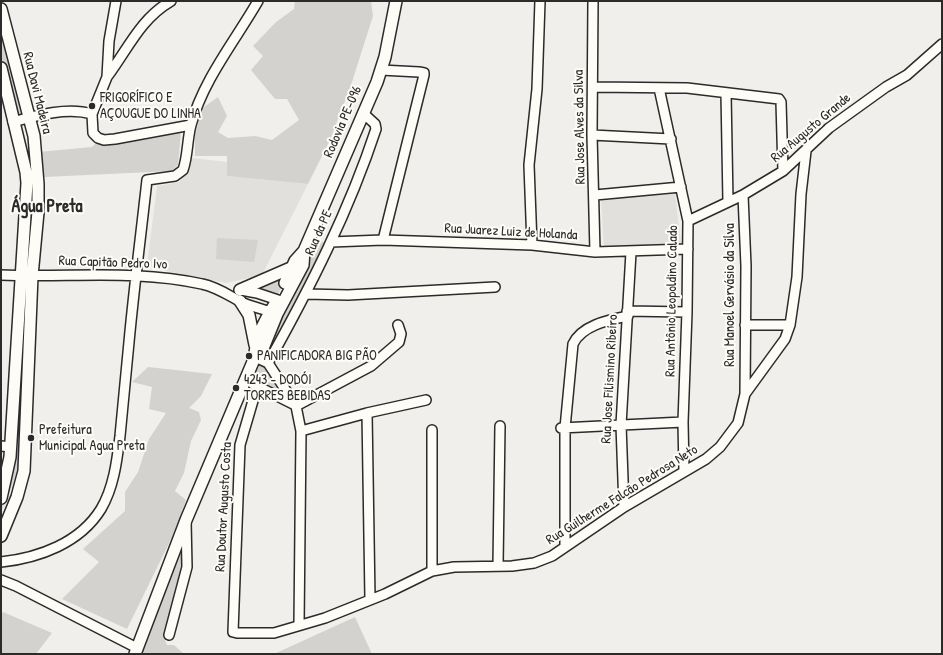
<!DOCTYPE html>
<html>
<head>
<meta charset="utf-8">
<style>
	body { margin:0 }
	#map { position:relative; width:943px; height:655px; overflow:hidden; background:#f0efeb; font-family:"Patrick Hand",sans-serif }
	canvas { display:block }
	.frame { position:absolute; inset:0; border:2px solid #2b2b2b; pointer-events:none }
</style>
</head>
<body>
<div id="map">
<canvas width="943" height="655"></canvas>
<div class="frame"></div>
</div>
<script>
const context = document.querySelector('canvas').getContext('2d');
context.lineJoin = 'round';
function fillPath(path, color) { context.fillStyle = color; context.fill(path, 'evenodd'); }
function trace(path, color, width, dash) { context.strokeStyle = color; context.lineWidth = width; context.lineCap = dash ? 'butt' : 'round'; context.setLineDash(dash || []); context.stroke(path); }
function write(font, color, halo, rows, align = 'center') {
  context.font = font + ' "Patrick Hand",sans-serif'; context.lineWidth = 4; context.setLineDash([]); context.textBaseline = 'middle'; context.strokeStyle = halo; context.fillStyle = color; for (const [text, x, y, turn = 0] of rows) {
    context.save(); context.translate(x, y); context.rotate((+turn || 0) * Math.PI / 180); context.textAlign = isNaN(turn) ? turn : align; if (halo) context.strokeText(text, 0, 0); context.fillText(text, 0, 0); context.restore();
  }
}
fillPath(new Path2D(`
	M 192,158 L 227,162 L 228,176 L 308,184 L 262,275 L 226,283 L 157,269 L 147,265 L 157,186 L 180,182 Z
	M 675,194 L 681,243 L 604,247 L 601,199 Z`), '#e1e0dc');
fillPath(new Path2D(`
	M 295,1 L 371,1 L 373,16 L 351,85 L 330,140 L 308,184 L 227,176 L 227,156 L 195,156 L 195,135 L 200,117 L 204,107 L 218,97 L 227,116 L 218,132 L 228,138 L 255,136 L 272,140 L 299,120 L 287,99 L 275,99 L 251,70 L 263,56 L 253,46 L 276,22 L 294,9 Z
	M 1,20 L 27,116 L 15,118 L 1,60 Z
	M 181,131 L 178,165 L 172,171 L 45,177 L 38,173 L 38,152 L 92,147 L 97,142 Z
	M 217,238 L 258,240 L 254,262 L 216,259 Z
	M 317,239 L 327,244 L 274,350 L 268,347 Z
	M 289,272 L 275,300 L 267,291 L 253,286 Z
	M 28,279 L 18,467 L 12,486 L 1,512 L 1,488 L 6,466 L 17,280 Z
	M 261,362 L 268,366 L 284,392 L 283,395 L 252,380 Z
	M 148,367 L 212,374 L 201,396 L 189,408 L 199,412 L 201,420 L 191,441 L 184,473 L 175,491 L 186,500 L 172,537 L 127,629 L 62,599 L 99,562 L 83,549 L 125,511 L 125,492 L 138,472 L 149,439 L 166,413 L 149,409 L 152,387 L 132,382 Z
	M 182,542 L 181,566 L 165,641 L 167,645 L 174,645 L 184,654 L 135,654 Z
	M 3,612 L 52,633 L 36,654 L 1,654 L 1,616 Z
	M 355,617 L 372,654 L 274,654 Z`), '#d3d2cf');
const minor = new Path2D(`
	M 116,1 L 109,41 L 107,77 L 92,114 L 93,133 L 98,138 L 104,140 L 115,139 L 191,125
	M 593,1 L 592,135 L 595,252
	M 381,70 L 419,72 L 424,73 L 424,75 L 383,240
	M 107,77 C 128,49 140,19 171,1
	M 593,87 L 687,88 L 779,99 L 781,102 L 783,171
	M 659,88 L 688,221 L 687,312 L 683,422 L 684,471
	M 726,93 L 728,202
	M 13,122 C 37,115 68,107 92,114
	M 592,135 L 671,139
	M 595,195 L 681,187
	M 743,195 L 746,266 L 745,394
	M 688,221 L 743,195 L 783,171 L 829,128 L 886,87 L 907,75 L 942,44
	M 331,242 L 383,240 L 532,245 L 595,252 L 688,249
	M 532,245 L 529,165 L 537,89 L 540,1
	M 1,275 C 68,278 136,269 202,284 C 217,287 228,295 241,302 C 252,307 264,309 276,314
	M 241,290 L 257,293 L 284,302
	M 306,294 L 348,295 L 495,287
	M 627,311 L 687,312
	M 745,325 L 790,325
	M 255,357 L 268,363 L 296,406 L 301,431 L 299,625
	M 268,363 C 310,288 349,211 376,129 L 375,124 L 363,113
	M 253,384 L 295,405
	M 257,387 L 240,445 L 233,632 L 237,633 L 274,633 L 325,618 L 385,594 L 432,571 L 454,567 L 512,566 L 534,563 L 552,556 L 624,507 L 706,459 L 720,447 L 738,423 L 745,394 L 785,339 L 790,325 L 797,277 L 801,194 L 806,151
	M 296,406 L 371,366 L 399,342 L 401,334 L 398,325
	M 367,413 L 370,599
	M 561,428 L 683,422
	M 301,431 L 367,413 L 426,400
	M 1,446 L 11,447
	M 624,507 L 621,425 L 631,252
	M 565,547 L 565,428 L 573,344 C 582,325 609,320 628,316
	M 1,562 C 39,558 80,543 101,509 C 114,487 117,460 120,436 C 123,405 126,374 129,342 C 134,288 141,234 147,180 L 175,176 L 183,170 C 188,156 187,140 191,125 C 203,80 235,41 258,1
	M 498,565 L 500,426
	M 432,571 L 432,430
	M 1,580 L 16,586 L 137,648
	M 169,635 L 187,567 L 186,521`);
const major = new Path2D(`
	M 1,9 L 34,136 L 38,184 L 38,212 L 32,276 L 24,471 L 17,497 L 1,536
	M 1,68 L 26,172 L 27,183 L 10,457 L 1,498
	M 285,283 L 295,261 L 304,251 L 377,82 L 385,57 L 396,1
	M 240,290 L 293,267
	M 240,301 L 249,315 L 255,345
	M 255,357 C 255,336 266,319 276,302
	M 135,654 L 186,520 L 255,357 L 264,346 L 277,314 L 303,265 L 304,251`);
trace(minor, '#2b2b2b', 12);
trace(major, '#2b2b2b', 14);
trace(minor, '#fdfcf7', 9);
trace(major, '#fdfcf7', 11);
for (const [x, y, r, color] of [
	[92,106,4,"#2b2b2b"],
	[249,356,4,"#2b2b2b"],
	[236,388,4,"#2b2b2b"],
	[31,438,4,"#2b2b2b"]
]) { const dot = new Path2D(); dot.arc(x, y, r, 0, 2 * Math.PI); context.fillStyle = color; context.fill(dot); trace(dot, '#fdfcf7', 1.5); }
write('14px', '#2b2b2b', '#fdfcf7', [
	["Rua Davi Madeira",37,93,76],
	["Rodovia PE-096",343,122,-67],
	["Rua Jose Alves da Silva",580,127,-91],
	["Rua Augusto Grande",811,128,-40],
	["Rua Juarez Luiz de Holanda",511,232,3],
	["Rua da PE",319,233,-66],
	["Rua Capitão Pedro Ivo",113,263,2],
	["Rua Manoel Gervásio da Silva",730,295,-90],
	["Rua Antônio Leopoldino Calado",672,301,-89],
	["Rua Jose Filismino Ribeiro",610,379,-87],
	["Rua Guilherme Falcão Pedrosa Neto",622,495,-32],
	["Rua Doutor Augusto Costa",224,507,-87]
]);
write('14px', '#2b2b2b', '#fdfcf7', [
	["FRIGORÍFICO E",100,98],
	["AÇOUGUE DO LINHA",100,114],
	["PANIFICADORA BIG PÃO",257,356],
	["4243 - DODÓI",244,380],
	["TORRES BEBIDAS",244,396],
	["Prefeitura",39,430],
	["Municipal Agua Preta",39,446]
], 'left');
write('bold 18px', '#2b2b2b', '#fdfcf7', [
	["Água Preta",47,207]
]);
</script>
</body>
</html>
